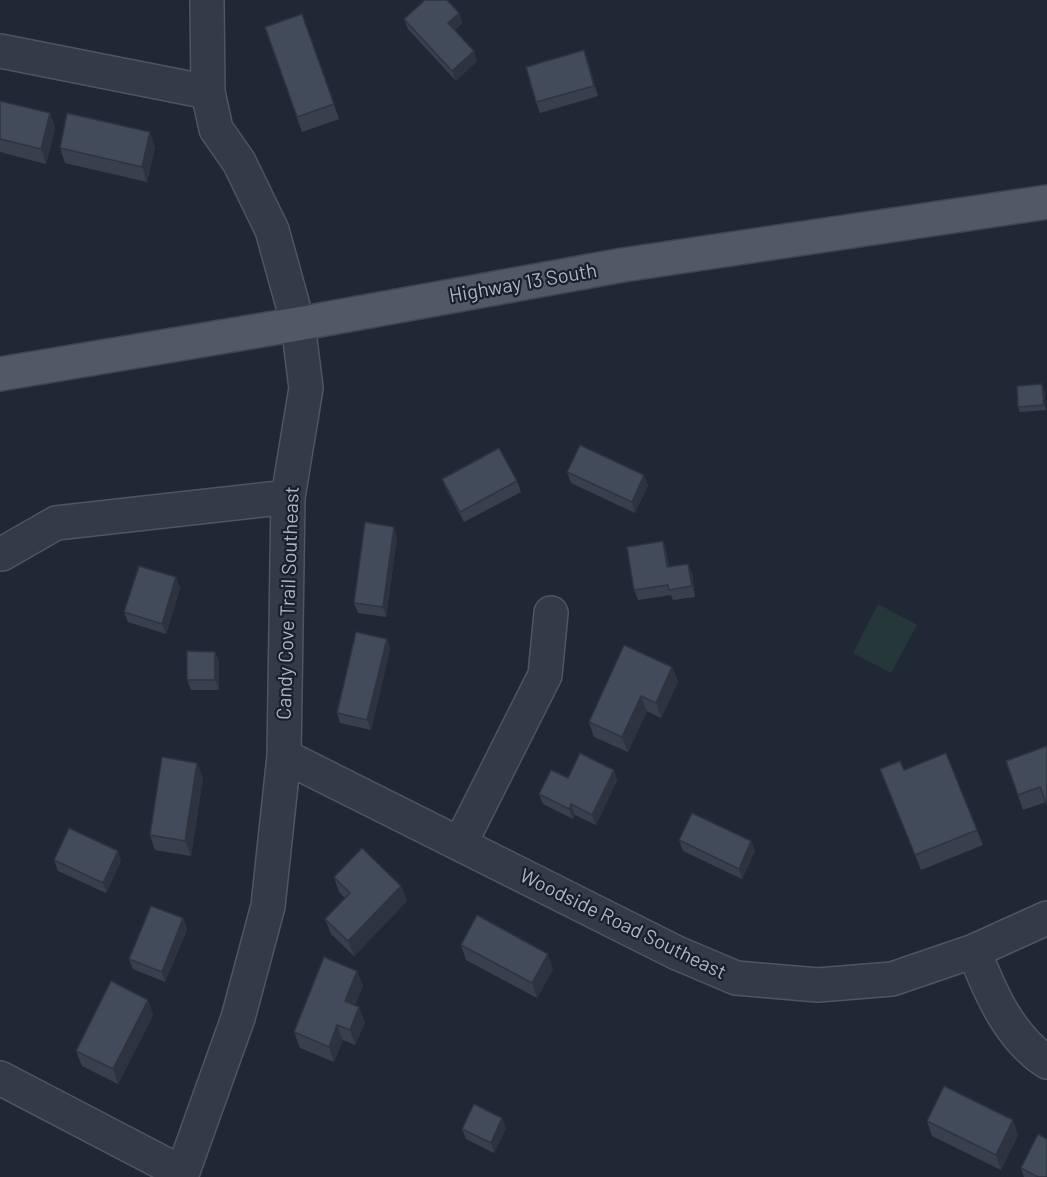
<!DOCTYPE html>
<html>
<head>
<meta charset="utf-8">
<style>
	body { margin:0 }
	canvas { display:block; background:#212835 }
</style>
</head>
<body>
<canvas width="1047" height="1177"></canvas>
<script>
const context = document.querySelector('canvas').getContext('2d');
context.lineJoin = 'round';
function fillPath(path, color) { context.fillStyle = color; context.fill(path, 'evenodd'); }
function trace(path, color, width, dash) { context.strokeStyle = color; context.lineWidth = width; context.lineCap = dash ? 'butt' : 'round'; context.setLineDash(dash || []); context.stroke(path); }
function write(font, color, halo, rows, align = 'center') {
  context.font = font + ' Barlow,sans-serif'; context.lineWidth = 4.5; context.setLineDash([]); context.textBaseline = 'middle'; context.strokeStyle = halo; context.fillStyle = color; for (const [text, x, y, turn = 0] of rows) {
    context.save(); context.translate(x, y); context.rotate((+turn || 0) * Math.PI / 180); context.textAlign = isNaN(turn) ? turn : align; if (halo) context.strokeText(text, 0, 0); context.fillText(text, 0, 0); context.restore();
  }
}
fillPath(new Path2D(`
	M 878,604 L 917,625 L 891,673 L 853,653 Z`), '#263739');
const minor = new Path2D(`
	M 0,51 L 208,92
	M 2,554 L 56,523 L 288,497
	M 284,756 L 677,953 L 736,978 L 818,985 L 892,979 L 974,951 L 1047,918
	M 460,844 L 545,675 L 551,613
	M 974,951 C 990,992 1009,1037 1047,1062
	M 0,1078 L 182,1173
	M 181,1177 L 238,1018 L 268,906 L 284,756 L 288,497 L 306,388 L 298,324 L 272,230 L 239,162 L 216,129 L 208,92 L 207,0`);
const major = new Path2D(`
	M 0,374 L 298,324 L 623,265 L 1047,202`);
trace(minor, '#4f5561', 36);
trace(major, '#3e4450', 36);
trace(minor, '#343a46', 33);
trace(major, '#525966', 33);
fillPath(new Path2D(`
	M 459,13 L 462,23 L 455,30 L 477,61 L 456,81 L 408,29 L 404,19 Z
	M 302,14 L 339,119 L 302,132 L 265,27 Z
	M 588,61 L 598,96 L 540,113 L 536,102 Z
	M 0,101 L 50,113 L 55,128 L 46,164 L 0,152 Z
	M 155,147 L 147,182 L 65,163 L 60,148 Z
	M 1044,389 L 1046,410 L 1020,412 L 1018,407 Z
	M 567,472 L 648,485 L 635,513 L 571,483 Z
	M 442,479 L 517,481 L 521,492 L 464,522 L 446,489 Z
	M 397,537 L 386,617 L 358,613 L 354,603 Z
	M 663,541 L 666,551 L 669,567 L 688,564 L 692,574 L 695,597 L 673,600 L 671,595 L 638,600 L 634,590 Z
	M 180,588 L 166,634 L 128,622 L 124,612 Z
	M 387,639 L 390,649 L 371,730 L 340,723 L 337,713 Z
	M 215,652 L 219,662 L 219,690 L 191,690 L 187,680 Z
	M 672,667 L 678,682 L 661,718 L 647,711 L 628,752 L 594,737 L 589,722 Z
	M 1047,746 L 1046,802 L 1023,810 L 1006,761 Z
	M 880,769 L 904,770 L 977,830 L 983,845 L 921,870 Z
	M 614,770 L 617,780 L 596,825 L 575,815 L 573,819 L 543,804 L 539,794 L 568,778 Z
	M 203,778 L 191,856 L 155,850 L 150,835 Z
	M 679,840 L 751,841 L 755,851 L 742,879 L 683,851 Z
	M 54,860 L 121,861 L 106,893 L 58,871 Z
	M 334,877 L 401,886 L 407,901 L 354,956 L 331,934 L 325,919 L 345,898 L 339,892 Z
	M 183,918 L 187,929 L 165,982 L 133,969 L 129,959 Z
	M 461,945 L 553,969 L 537,998 L 466,960 Z
	M 357,971 L 363,986 L 355,1005 L 365,1022 L 355,1045 L 343,1040 L 334,1062 L 300,1048 L 294,1032 Z
	M 153,1015 L 118,1084 L 82,1066 L 76,1051 Z
	M 927,1121 L 1018,1135 L 1001,1170 L 932,1136 Z
	M 506,1128 L 494,1153 L 466,1139 L 462,1129 Z
	M 1021,1168 L 1047,1177 L 1024,1177 Z`), '#39404d');
fillPath(new Path2D(`
	M 459,13 L 462,23 L 451,33 L 448,23 Z
	M 584,50 L 588,61 L 598,96 L 594,86 Z
	M 474,51 L 477,61 L 456,81 L 452,71 Z
	M 50,113 L 55,128 L 46,164 L 41,149 Z
	M 150,132 L 155,147 L 147,182 L 142,167 Z
	M 1042,384 L 1044,389 L 1046,410 L 1044,405 Z
	M 644,475 L 648,485 L 635,513 L 632,502 Z
	M 394,527 L 397,537 L 386,617 L 383,607 Z
	M 663,541 L 666,551 L 670,577 L 667,567 Z
	M 688,564 L 692,574 L 695,597 L 692,586 Z
	M 176,577 L 180,588 L 166,634 L 162,624 Z
	M 387,639 L 390,649 L 371,730 L 367,720 Z
	M 215,652 L 219,662 L 219,690 L 215,680 Z
	M 672,667 L 678,682 L 661,718 L 656,703 Z
	M 641,696 L 647,711 L 628,752 L 622,737 Z
	M 197,763 L 203,778 L 191,856 L 185,841 Z
	M 614,770 L 617,780 L 596,825 L 592,815 Z
	M 571,804 L 575,815 L 573,819 L 569,809 Z
	M 751,841 L 755,851 L 742,879 L 739,869 Z
	M 118,851 L 121,861 L 106,893 L 103,883 Z
	M 401,886 L 407,901 L 354,956 L 348,941 Z
	M 183,918 L 187,929 L 165,982 L 162,972 Z
	M 548,954 L 553,969 L 537,998 L 532,983 Z
	M 357,971 L 363,986 L 351,1016 L 345,1001 Z
	M 148,1000 L 153,1015 L 118,1084 L 113,1069 Z
	M 359,1007 L 365,1022 L 355,1045 L 350,1030 Z
	M 337,1025 L 343,1040 L 334,1062 L 329,1047 Z
	M 502,1118 L 506,1128 L 494,1153 L 491,1143 Z
	M 1013,1120 L 1018,1135 L 1001,1170 L 996,1155 Z`), '#2e343f');
const building = new Path2D(`
	M 425,0 L 447,0 L 459,13 L 448,23 L 474,51 L 452,71 L 404,19 Z
	M 302,14 L 334,104 L 297,117 L 265,27 Z
	M 584,50 L 594,86 L 536,102 L 526,67 Z
	M 0,101 L 50,113 L 41,149 L 0,139 Z
	M 67,113 L 150,132 L 142,167 L 60,148 Z
	M 1042,384 L 1044,405 L 1018,407 L 1017,386 Z
	M 580,445 L 644,475 L 632,502 L 567,472 Z
	M 499,448 L 517,481 L 460,512 L 442,479 Z
	M 365,522 L 394,527 L 383,607 L 354,603 Z
	M 663,541 L 667,567 L 688,564 L 692,586 L 669,590 L 668,585 L 634,590 L 627,547 Z
	M 139,566 L 176,577 L 162,624 L 124,612 Z
	M 356,632 L 387,639 L 367,720 L 337,713 Z
	M 624,645 L 672,667 L 656,703 L 641,696 L 622,737 L 589,722 Z
	M 187,651 L 215,652 L 215,680 L 187,680 Z
	M 1047,746 L 1047,805 L 1040,787 L 1018,795 L 1006,761 Z
	M 580,753 L 614,770 L 592,815 L 571,804 L 569,809 L 539,794 L 551,770 L 568,778 Z
	M 946,753 L 977,830 L 915,855 L 880,769 L 900,761 L 904,770 Z
	M 162,757 L 197,763 L 185,841 L 150,835 Z
	M 692,813 L 751,841 L 739,869 L 679,840 Z
	M 69,828 L 118,851 L 103,883 L 54,860 Z
	M 362,848 L 401,886 L 348,941 L 325,919 L 350,893 L 334,877 Z
	M 151,906 L 183,918 L 162,972 L 129,959 Z
	M 477,915 L 548,954 L 532,983 L 461,945 Z
	M 324,957 L 357,971 L 345,1001 L 359,1007 L 350,1030 L 337,1025 L 329,1047 L 294,1032 Z
	M 111,981 L 148,1000 L 113,1069 L 76,1051 Z
	M 944,1086 L 1013,1120 L 996,1155 L 927,1121 Z
	M 474,1104 L 502,1118 L 491,1143 L 462,1129 Z
	M 1038,1134 L 1047,1139 L 1047,1177 L 1038,1177 L 1021,1168 Z`);
fillPath(building, '#424b5a');
trace(building, '#2e343f', 1.5);
write('20px', '#aeb5c3', '#1a202b', [
	["Highway 13 South",523,283,-10],
	["Candy Cove Trail Southeast",288,603,-88],
	["Woodside Road Southeast",623,924,26]
]);
</script>
</body>
</html>
